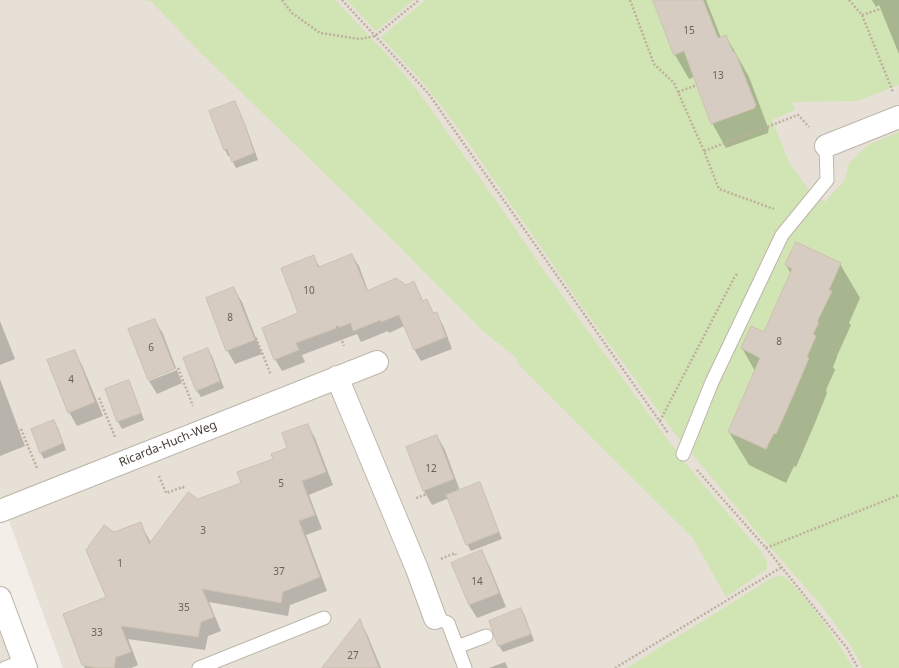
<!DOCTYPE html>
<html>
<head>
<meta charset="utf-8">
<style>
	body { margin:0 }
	canvas { display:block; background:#f3efe8 }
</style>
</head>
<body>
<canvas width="899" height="668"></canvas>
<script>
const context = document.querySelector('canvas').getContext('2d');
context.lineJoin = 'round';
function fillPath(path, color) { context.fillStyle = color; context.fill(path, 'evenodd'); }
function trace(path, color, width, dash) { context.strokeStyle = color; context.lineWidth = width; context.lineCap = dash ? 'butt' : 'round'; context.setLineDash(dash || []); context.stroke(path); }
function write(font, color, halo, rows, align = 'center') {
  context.font = font + ' "Noto Sans",sans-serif'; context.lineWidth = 3; context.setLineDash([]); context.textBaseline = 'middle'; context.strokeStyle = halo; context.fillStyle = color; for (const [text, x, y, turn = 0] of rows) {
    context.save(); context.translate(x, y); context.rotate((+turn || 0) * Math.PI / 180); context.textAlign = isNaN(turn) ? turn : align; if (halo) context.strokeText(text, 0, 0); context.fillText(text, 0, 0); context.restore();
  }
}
fillPath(new Path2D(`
	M 0,0 L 899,0 L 899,668 L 63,668 L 0,496 Z
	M 0,632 L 14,668 L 0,668 Z`), '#e6e0d6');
fillPath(new Path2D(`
	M 144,0 L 335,0 L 390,58 L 418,91 L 501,208 L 542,268 L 644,408 L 686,464 L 723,508 L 760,550 L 767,562 L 767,569 L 726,597 L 693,538 L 517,363 L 518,359 L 484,332 L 398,245 L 195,47 L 151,1 Z
	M 347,0 L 414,0 L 376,31 Z
	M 426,0 L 899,0 L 899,85 L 857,101 L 792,102 L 795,110 L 772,120 L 789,162 L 808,189 L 825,202 L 845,180 L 849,163 L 868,145 L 899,132 L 899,668 L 863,668 L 851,646 L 822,606 L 756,531 L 673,431 L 581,305 L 463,135 L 427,87 L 381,37 Z
	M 779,576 L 784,576 C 811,603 834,635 853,668 L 627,668 L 772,578 Z`), '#d1e4b3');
fillPath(new Path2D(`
	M 654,0 L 706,0 L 721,38 L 726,36 L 749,77 L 769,130 L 768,131 L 768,133 L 726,148 L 712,123 L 694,77 L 689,79 L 675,55 Z
	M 872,0 L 899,0 L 899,54 L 879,5 L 876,7 Z
	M 235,102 L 238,109 L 249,135 L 258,160 L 236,168 L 230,156 L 228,156 L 225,150 Z
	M 352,255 L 359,266 L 368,291 L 406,286 L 414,283 L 420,294 L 423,302 L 426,301 L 434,314 L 436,313 L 443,325 L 452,349 L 421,361 L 414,349 L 404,326 L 389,333 L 388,331 L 361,342 L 357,334 L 302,355 L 305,362 L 282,371 L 275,359 L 300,314 L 313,257 L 320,267 Z
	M 840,264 L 860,298 L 849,323 L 851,325 L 837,356 L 837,357 L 833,367 L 835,370 L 826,390 L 827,393 L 815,423 L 796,467 L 794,466 L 786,483 L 749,465 L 729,432 L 755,371 L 742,348 L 765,334 L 791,274 L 786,265 Z
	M 234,289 L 242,302 L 262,354 L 235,364 L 227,350 Z
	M 155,320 L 163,334 L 176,368 L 149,379 L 149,381 L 130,330 Z
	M 0,321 L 15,359 L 0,365 Z
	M 208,350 L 212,356 L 224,388 L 201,397 L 197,391 Z
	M 74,351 L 82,365 L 103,416 L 77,426 L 69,412 Z
	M 177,370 L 182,383 L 157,394 L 149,381 Z
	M 0,379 L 25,446 L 0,456 Z
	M 128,381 L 132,388 L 144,420 L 122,429 L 118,422 L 106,390 Z
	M 54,421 L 58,428 L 66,450 L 44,459 L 40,452 Z
	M 308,425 L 315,438 L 333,485 L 309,495 L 322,529 L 306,535 L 327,591 L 290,605 L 288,616 L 209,602 L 221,631 L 208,636 L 205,650 L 128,639 L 138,665 L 131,668 L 85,668 L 83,665 L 107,598 L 114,533 L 140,523 L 148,537 L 151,543 L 198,501 L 242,484 L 274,460 L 288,448 Z
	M 437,436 L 445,450 L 460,491 L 479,483 L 483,490 L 502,539 L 471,551 L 467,544 L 449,498 L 432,505 L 424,491 L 407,448 Z
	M 481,551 L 489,565 L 506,607 L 477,618 L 469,605 Z
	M 521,609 L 525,616 L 534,641 L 503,652 L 499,646 L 490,622 Z
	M 360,621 L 367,634 L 381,668 L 324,668 Z
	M 505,662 L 508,668 L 489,668 Z`), '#0003');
const building = new Path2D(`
	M 653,0 L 703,0 L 718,38 L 726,35 L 733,52 L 735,52 L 756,105 L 755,106 L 755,108 L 711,124 L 684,51 L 674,55 Z
	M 235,101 L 246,127 L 254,153 L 232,162 L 227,149 L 224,150 L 209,111 Z
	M 796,242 L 841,263 L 829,290 L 832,291 L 817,322 L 819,322 L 813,334 L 816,336 L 807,357 L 809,358 L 796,389 L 776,434 L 774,433 L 766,449 L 728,432 L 760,358 L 741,348 L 751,326 L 764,332 L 792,269 L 785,265 Z
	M 352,254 L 367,291 L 396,278 L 406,285 L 414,281 L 422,301 L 427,299 L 433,313 L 437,312 L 446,337 L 414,350 L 399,315 L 381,322 L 381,320 L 353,331 L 351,323 L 296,343 L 299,350 L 274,360 L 262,328 L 298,313 L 281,268 L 314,255 L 318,267 Z
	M 234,287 L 255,340 L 226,351 L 206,298 Z
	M 155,319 L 175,369 L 148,380 L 128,329 Z
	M 208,348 L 220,381 L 196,391 L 183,358 Z
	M 75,350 L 95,402 L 68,413 L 47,360 Z
	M 129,380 L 141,413 L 117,422 L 105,389 Z
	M 54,420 L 63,443 L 40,453 L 31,429 Z
	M 308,424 L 326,472 L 302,481 L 315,515 L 299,521 L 320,577 L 283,592 L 281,603 L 202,589 L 214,617 L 201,622 L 198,637 L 121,626 L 131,652 L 116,657 L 114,668 L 97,668 L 82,665 L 63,614 L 106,597 L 86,550 L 104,525 L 114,532 L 141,522 L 149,544 L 188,492 L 198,499 L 241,483 L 237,472 L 273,459 L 271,454 L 287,448 L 282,433 Z
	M 437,435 L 454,479 L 423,491 L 406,447 Z
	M 480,482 L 499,532 L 466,545 L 446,495 Z
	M 482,550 L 499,593 L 469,605 L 451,563 Z
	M 521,608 L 531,634 L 498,646 L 489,621 Z
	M 360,619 L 379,668 L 322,668 Z`);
fillPath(building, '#d6ccc1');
trace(building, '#cec1b1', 1);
const lane = new Path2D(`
	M 683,454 L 712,382 L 782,235 L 827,180 L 826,146
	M 435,618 L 448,623 L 465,668
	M 457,647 L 486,636
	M 5,668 L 23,661
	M 199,668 L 324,618`);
const street = new Path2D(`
	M 826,146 L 899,117
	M 337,377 L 417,569 L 435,618
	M 0,511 L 377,362
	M 0,598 L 26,668`);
trace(lane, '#bdb6ab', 15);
trace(street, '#bdb6ab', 24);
trace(new Path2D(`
	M 282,0 L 292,13 L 320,33 L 360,39 L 375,36 L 419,0
	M 342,0 L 428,93 L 668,433
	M 630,0 L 654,64 L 674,83 L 704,151 L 719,189 L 774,209
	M 849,0 L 862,15 L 893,92
	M 862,15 L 880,9
	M 678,92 L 697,85
	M 704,151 L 798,115 L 809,127
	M 337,326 L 344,346
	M 256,338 L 271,375
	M 178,368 L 193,406
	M 99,398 L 115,437
	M 660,421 L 734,278 L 737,274
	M 21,429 L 37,468
	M 697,470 L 766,548 L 847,648 L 858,668
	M 159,476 L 166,493 L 183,487 L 184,490
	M 416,498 L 435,491 L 434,489
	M 766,548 L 899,495
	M 441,559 L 455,553 L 456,555
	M 615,668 L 782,567`), '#beb09d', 2.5, [2, 2]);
trace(lane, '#fff', 13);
trace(street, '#fff', 22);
write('10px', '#69625a', null, [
	["15",689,31],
	["13",718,76],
	["10",309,291],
	["8",230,318],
	["8",779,342],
	["6",151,348],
	["4",71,380],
	["12",431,469],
	["5",281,484],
	["3",203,531],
	["1",120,564],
	["37",279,572],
	["14",477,582],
	["35",184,608],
	["33",97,633],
	["27",353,656]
]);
write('12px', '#453f37', '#fff', [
	["Ricarda-Huch-Weg",168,444,-22]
]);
</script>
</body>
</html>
